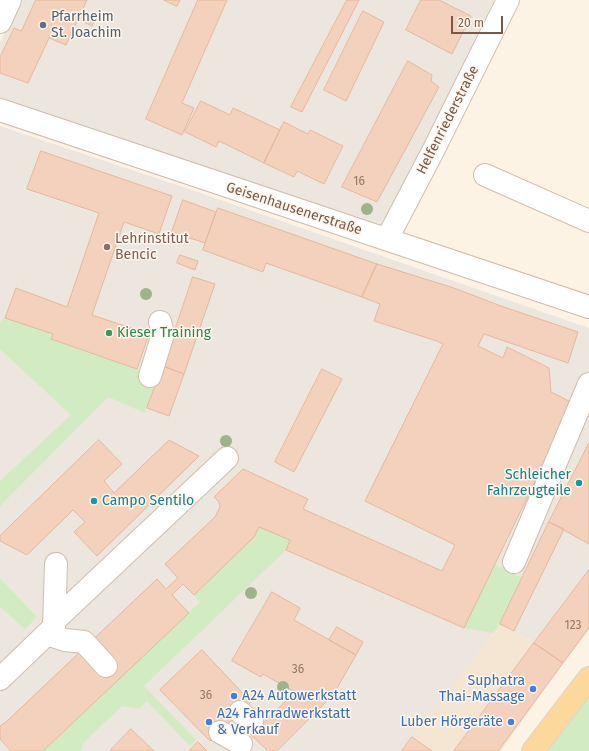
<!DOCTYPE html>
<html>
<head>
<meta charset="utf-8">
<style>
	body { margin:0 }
	#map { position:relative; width:589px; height:751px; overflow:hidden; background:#fdf3e5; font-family:"Fira Sans",sans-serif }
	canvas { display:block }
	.scale { position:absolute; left:451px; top:16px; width:52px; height:18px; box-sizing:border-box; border:2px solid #765949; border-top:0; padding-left:5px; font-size:12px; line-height:14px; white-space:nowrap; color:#765949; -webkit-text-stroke:3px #fff7ec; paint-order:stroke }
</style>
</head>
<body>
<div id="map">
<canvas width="589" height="751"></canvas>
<div class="scale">20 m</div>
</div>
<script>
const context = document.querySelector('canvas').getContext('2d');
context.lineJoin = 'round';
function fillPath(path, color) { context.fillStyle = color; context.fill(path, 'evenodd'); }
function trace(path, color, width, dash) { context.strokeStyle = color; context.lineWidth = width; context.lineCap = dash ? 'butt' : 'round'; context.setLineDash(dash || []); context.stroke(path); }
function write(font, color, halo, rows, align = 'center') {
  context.font = font + ' "Fira Sans",sans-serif'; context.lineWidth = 3; context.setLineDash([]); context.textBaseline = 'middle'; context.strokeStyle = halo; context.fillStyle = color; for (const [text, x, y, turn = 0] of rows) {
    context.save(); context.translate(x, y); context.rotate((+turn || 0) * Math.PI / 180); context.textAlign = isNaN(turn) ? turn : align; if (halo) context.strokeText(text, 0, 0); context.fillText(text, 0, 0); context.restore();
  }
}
fillPath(new Path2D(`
	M 500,624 L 534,643 L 563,663 L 501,751 L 432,751 L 412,737 Z`), '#f5e5d3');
fillPath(new Path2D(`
	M 21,0 L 494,0 L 387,226 L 0,102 L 0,43 Z
	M 0,126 L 195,191 L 589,328 L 589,629 L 563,663 L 534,643 L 500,624 L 402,751 L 0,751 Z`), '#ede6df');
fillPath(new Path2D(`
	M 5,318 L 53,334 L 52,338 L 137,369 L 157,381 L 145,413 L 108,397 L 0,506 L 0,481 L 71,415 L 0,349 L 0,322 Z
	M 259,527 L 290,540 L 286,550 L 144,686 L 196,740 L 190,746 L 147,701 L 139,709 L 122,706 L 83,743 L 81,751 L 43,751 L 200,602 L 194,595 L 254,537 Z
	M 495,565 L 522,578 L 500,624 L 493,633 L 464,628 Z
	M 0,578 L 37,617 L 25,629 L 0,607 Z
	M 589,691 L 589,751 L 543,751 Z`), '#d3ebc3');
const building = new Path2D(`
	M 36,0 L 87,0 L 66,45 L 49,38 L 28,83 L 0,73 L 0,57 L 14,28 L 21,31 Z
	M 164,0 L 180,0 L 177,6 Z
	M 198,0 L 227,0 L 182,103 L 194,108 L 182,135 L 146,119 Z
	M 347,0 L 359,0 L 302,112 L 291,107 Z
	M 421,0 L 439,0 L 471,16 L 452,54 L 406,30 Z
	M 363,11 L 384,22 L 346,101 L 324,90 Z
	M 80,14 L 94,21 L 92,26 L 78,19 Z
	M 408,61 L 432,75 L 431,81 L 439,87 L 377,202 L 342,187 Z
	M 201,101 L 230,115 L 233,108 L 280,130 L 264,163 L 219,141 L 216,147 L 185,132 Z
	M 284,122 L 308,134 L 310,130 L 343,146 L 324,184 L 297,171 L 294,177 L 264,163 Z
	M 41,151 L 172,196 L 159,234 L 124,222 L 92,315 L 149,334 L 137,369 L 51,339 L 53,334 L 5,318 L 16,288 L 67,307 L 99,213 L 27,189 Z
	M 183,200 L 216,212 L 205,243 L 172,232 Z
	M 218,208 L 377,264 L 362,297 L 266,263 L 263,272 L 203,250 Z
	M 180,255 L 198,261 L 195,270 L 177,263 Z
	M 377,264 L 454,288 L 501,306 L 578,332 L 568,363 L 484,334 L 478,346 L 503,358 L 507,347 L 549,368 L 551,392 L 573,403 L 464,628 L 286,550 L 290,540 L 259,527 L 254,537 L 194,595 L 183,584 L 172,595 L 189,613 L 43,751 L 11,751 L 0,739 L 0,726 L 6,722 L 157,579 L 166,589 L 178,578 L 165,564 L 215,517 L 220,507 L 219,502 L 214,497 L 243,469 L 308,499 L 303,509 L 442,571 L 455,545 L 365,501 L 443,344 L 437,341 L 374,321 L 380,304 L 362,297 Z
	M 193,277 L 215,284 L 184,374 L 163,366 Z
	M 163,366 L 184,374 L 169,416 L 147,408 Z
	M 322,369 L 342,379 L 294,472 L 275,462 Z
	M 99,440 L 122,464 L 104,481 L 114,493 L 169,440 L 199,456 L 97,556 L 74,532 L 85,522 L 73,510 L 27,555 L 0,541 L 0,536 Z
	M 589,443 L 589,544 L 549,522 Z
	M 549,522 L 564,529 L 514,631 L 500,624 Z
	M 589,570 L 589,628 L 563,663 L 534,643 Z
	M 272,592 L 300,608 L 294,620 L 356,655 L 333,695 L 277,751 L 268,751 L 251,735 L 295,692 L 263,674 L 261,677 L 232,661 Z
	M 337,627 L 363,642 L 356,655 L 329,640 Z
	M 534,643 L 563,663 L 498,751 L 454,751 Z
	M 202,650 L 251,702 L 210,741 L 160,690 Z
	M 131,729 L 154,751 L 110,751 Z
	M 412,737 L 432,751 L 402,751 Z
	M 198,742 L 207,751 L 189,751 Z`);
fillPath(building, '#f3d1bc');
trace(building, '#e6b89c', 1);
const minor = new Path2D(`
	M 0,22 L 10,0
	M 0,110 L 589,307
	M 485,175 L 589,221
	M 387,239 L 433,151 L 508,0
	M 150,376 L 163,334 L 160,322
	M 514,562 L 589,384
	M 54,621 L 227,458
	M 47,634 L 65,640 L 84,642 L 106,666
	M 0,679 L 54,627 L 56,564
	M 240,712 L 252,723
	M 220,732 L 241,744`);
const major = new Path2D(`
	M 533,751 L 589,678`);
trace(minor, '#d1bdad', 24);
trace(major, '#dbd4d0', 24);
trace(minor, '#fff', 22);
trace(major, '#fcd89c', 22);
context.fillStyle = '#a0b28b';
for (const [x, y] of [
	[367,209],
	[146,294],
	[226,441],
	[251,593],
	[283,687]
]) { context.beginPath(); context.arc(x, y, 6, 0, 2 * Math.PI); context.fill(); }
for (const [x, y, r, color] of [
	[43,25,4,"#5c6f8a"],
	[107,247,4,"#8d6e63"],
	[109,333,4,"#2e9e5b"],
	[579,483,4,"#0f9aa8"],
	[94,501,4,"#0f9aa8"],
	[533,689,4,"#3f7fe0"],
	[234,696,4,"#3f7fe0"],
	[209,722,4,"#3f7fe0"],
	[511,722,4,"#3f7fe0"]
]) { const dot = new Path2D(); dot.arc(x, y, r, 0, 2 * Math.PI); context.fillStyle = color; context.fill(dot); trace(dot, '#fff7ec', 1.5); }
write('12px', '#957766', null, [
	["16",359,182],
	["123",573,626],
	["36",298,670],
	["36",206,696]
]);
write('14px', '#4e5e75', '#fff7ec', [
	["Pfarrheim",51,17],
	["St. Joachim",51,33]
], 'left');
write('14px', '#765949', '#fff7ec', [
	["Helfenriederstraße",448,120,-63],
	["Geisenhausenerstraße",294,209,18]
]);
write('14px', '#785e54', '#fff7ec', [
	["Lehrinstitut",115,239],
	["Bencic",115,255]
], 'left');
write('14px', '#27864d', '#fff7ec', [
	["Kieser Training",117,333]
], 'left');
write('14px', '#0d838f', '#fff7ec', [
	["Schleicher",571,475],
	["Fahrzeugteile",571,491],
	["Campo Sentilo",102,501,"left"]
], 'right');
write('14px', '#366cbe', '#fff7ec', [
	["Suphatra",525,681],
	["Thai-Massage",525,697],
	["A24 Autowerkstatt",242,696,"left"],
	["A24 Fahrradwerkstatt",217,714,"left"],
	["& Verkauf",217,730,"left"],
	["Luber Hörgeräte",503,722]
], 'right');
</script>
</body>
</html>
